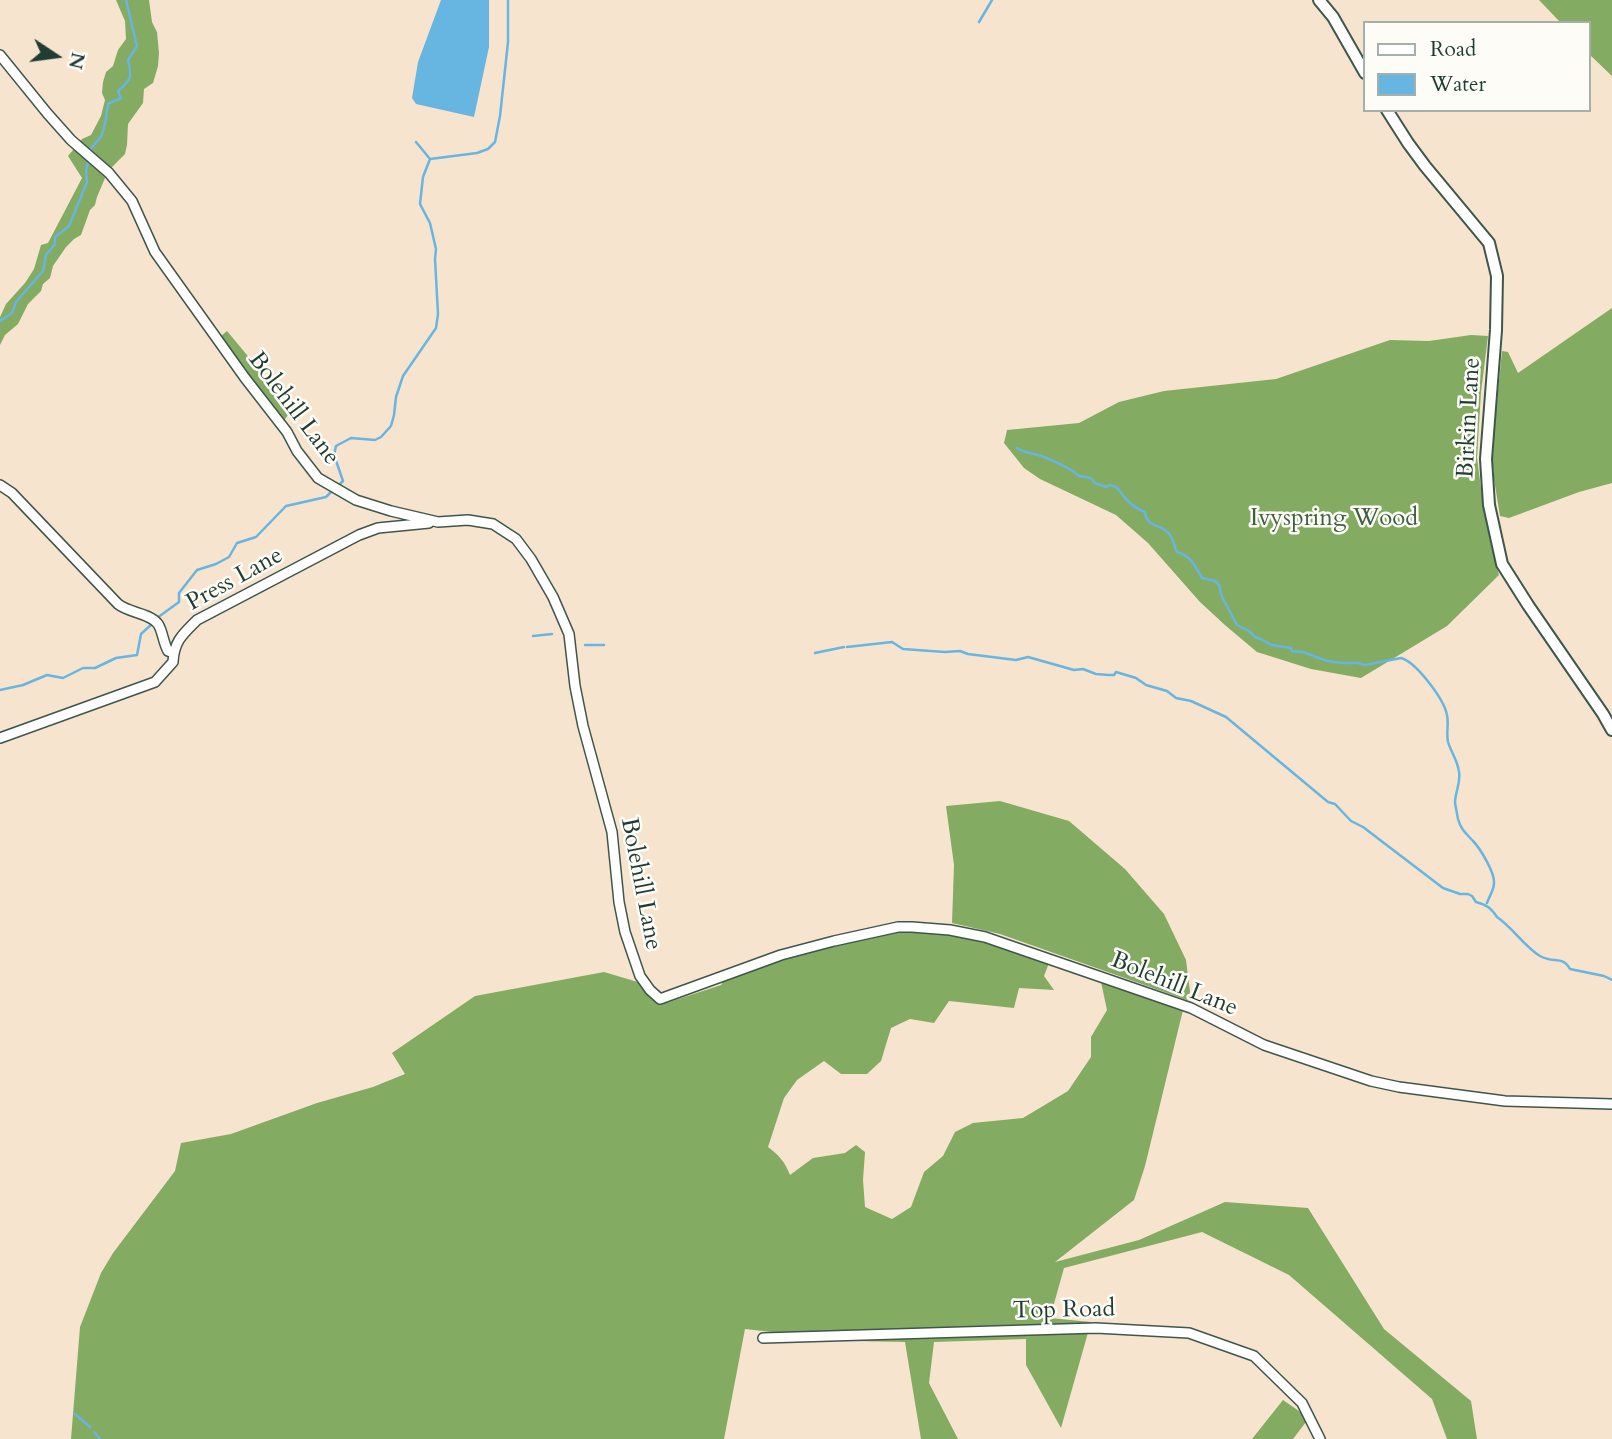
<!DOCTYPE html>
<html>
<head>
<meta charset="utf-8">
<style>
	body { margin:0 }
	#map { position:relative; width:1612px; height:1439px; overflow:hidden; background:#f7e4ce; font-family:Cardo,serif }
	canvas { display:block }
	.legend { position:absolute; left:1363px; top:21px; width:228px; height:91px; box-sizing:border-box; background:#fdfcf7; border:2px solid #a4b0a9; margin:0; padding:9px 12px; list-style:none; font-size:21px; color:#1f3d34 }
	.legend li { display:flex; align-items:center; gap:14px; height:35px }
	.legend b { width:35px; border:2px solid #a4b0a9 }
	.north { position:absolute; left:21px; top:21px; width:70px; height:70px; -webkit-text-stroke:5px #fdfcf7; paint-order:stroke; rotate:103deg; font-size:19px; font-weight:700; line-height:28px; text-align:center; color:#1f3d34 }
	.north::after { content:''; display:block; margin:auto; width:24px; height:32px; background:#1f3d34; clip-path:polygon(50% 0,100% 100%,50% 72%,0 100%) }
</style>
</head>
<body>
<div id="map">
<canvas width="1612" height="1439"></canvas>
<ul class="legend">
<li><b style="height:9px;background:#fff"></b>Road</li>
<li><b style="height:19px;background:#67b5e1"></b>Water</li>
</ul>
<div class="north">N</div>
</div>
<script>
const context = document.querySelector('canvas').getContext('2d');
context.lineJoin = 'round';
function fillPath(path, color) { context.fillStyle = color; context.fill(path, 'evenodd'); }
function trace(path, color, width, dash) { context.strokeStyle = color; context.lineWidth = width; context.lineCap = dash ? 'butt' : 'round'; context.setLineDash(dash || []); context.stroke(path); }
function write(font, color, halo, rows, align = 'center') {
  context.font = font + ' Cardo,serif'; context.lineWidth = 5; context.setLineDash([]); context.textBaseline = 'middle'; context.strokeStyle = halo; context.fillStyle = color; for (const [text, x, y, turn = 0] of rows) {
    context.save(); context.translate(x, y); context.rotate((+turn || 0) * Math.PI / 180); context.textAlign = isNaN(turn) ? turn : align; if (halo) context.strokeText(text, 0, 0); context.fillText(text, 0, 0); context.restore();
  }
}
fillPath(new Path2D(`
	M 116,0 L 149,0 L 152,22 L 157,32 L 159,53 L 158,66 L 153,83 L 144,89 L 143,103 L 128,124 L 127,145 L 125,154 L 113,166 L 105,178 L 97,197 L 95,205 L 90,210 L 81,235 L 74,239 L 66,247 L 53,266 L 50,278 L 43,284 L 41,291 L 28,304 L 18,324 L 5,335 L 0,345 L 0,317 L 6,304 L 25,283 L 34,269 L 41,245 L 48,243 L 82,178 L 68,156 L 82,139 L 91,135 L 101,116 L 105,100 L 102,93 L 103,82 L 106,72 L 113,66 L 118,50 L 126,39 L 125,21 Z
	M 1539,0 L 1612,0 L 1612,76 L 1589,54 L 1589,23 L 1561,23 Z
	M 1612,308 L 1612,483 L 1579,492 L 1509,518 L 1500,516 L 1494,479 L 1492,452 L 1502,351 L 1508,352 L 1518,373 Z
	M 227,331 L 247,355 L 288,415 L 283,422 L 238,364 L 221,336 Z
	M 1471,335 L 1488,336 L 1481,392 L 1477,458 L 1483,503 L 1494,557 L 1499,575 L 1447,626 L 1361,678 L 1311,669 L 1257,652 L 1226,626 L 1200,602 L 1148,543 L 1116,515 L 1040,479 L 1024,468 L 1004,443 L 1007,430 L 1079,423 L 1119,402 L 1164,391 L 1276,379 L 1390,340 L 1429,341 Z
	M 1000,801 L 1069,821 L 1125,869 L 1164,914 L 1186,960 L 1190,992 L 1187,1000 L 1000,934 L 952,923 L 954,865 L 946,806 Z
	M 899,929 L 939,932 L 998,946 L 1049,963 L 1044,976 L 1054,990 L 1019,988 L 1014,1008 L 949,1001 L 934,1023 L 910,1019 L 891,1028 L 881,1061 L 867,1074 L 841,1074 L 824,1061 L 797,1080 L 784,1098 L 768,1147 C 779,1155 785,1162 790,1175 L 813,1158 L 845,1153 L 856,1145 L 865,1152 L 863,1180 L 865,1207 L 892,1219 L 911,1207 L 924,1172 L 943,1156 L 955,1132 L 973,1123 L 1023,1118 L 1068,1091 L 1091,1057 L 1091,1037 L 1107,1010 L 1101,982 L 1183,1010 L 1145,1166 L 1134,1200 L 1055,1262 L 1139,1240 L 1225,1202 L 1308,1208 L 1384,1329 L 1471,1401 L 1477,1439 L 1447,1439 L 1432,1399 L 1289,1275 L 1202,1232 L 1064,1268 L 1050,1318 L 1091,1322 L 1061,1428 L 1026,1365 L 1026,1339 L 934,1342 L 929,1383 L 958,1439 L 921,1439 L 905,1342 L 853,1341 L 745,1329 L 724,1439 L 71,1439 L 80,1327 L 101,1273 L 113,1253 L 175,1171 L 181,1143 L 231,1134 L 317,1103 L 373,1087 L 405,1074 L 392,1053 L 475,996 L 604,972 L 641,983 L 650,995 L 661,1003 L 666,1003 L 721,985 L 724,980 L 782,959 Z
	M 1283,1400 L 1309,1418 L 1293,1439 L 1252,1439 Z`), '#83ab62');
fillPath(new Path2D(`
	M 441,0 L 489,0 L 489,47 L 474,117 L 416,104 L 412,98 L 418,62 Z`), '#67b5e1');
trace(new Path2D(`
	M 979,22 L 992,0
	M 416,142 L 430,159
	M 90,152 C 92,144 95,145 100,138 C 106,129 106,114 108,104 L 121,98 L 118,91 C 132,79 132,77 128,60 L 137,46 L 126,0
	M 430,159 L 477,153 L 488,149 L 495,142 L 500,116 L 508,42 L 508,0
	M 0,321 L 12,313 L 16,302 L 43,271 L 46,255 L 55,244 L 55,237 L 69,226 L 87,182 L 86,170 L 89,159
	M 1017,448 C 1025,454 1035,453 1044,457 C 1052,460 1074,470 1079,476 L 1091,478 L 1095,483 L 1106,487 L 1110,485 C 1120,487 1120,493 1127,500 C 1131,504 1139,510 1145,512 C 1147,530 1162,522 1170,535 C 1174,540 1174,547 1177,552 C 1191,556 1195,566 1202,578 L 1215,581 L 1219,585 L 1222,597 L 1237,625 L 1249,631 L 1255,637 L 1263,640 L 1271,645 L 1291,648 L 1292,651 L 1303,652 L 1327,661 L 1343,663 L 1358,663 L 1365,665 L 1401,658 C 1416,662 1444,699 1447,715 C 1449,723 1446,733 1448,742 C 1451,752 1458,761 1459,772 C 1461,783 1455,792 1455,803 C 1456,808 1457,814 1458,819 C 1461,830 1466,833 1473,841 C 1480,848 1495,873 1494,883 C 1494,890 1489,897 1487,903
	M 337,487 L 343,481 L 334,455 L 336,446 L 351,438 L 375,440 L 381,437 L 391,426 L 394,415 L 396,397 L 403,376 L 436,328 L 438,314 L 435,259 L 436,249 L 430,223 L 420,204 L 423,177 L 430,159
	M 157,618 L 179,602 L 179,593 L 197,570 L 216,564 L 229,557 L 237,543 L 256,537 L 286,506 L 326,497 L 332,491
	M 533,636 L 552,634
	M 585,645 L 604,645
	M 847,647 L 892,642 L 903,649 L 945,652 L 960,651 L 968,654 L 1016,660 L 1028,657 L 1074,670 L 1083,669 L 1096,674 L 1108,675 L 1114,675 L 1116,672 L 1136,678 L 1146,685 L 1167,691 L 1176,698 L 1191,701 L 1226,717 L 1328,802 L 1335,804 L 1351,821 L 1363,827 L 1443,888 L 1460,894 L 1468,894 L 1472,896 L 1476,902 C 1487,905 1491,908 1497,917 C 1513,928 1524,946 1540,956 C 1554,964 1562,955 1570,969 L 1604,976 L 1612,980
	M 815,653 L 844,647
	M 0,690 L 23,685 L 47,675 L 63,678 L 83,668 L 95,668 L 116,658 L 137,655 L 141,634 L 153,623
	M 75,1414 L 90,1427
	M 94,1432 L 100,1439`), '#67b5e1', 2.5);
const minor = new Path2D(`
	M 0,55 L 47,113 L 71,140 L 109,173 L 132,201 L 155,252 L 245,378 L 287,432 L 297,451 L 318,478 L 356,500 L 391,511 L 438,522 L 468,520 L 493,524 L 516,539 L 531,559 L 553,597 L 569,634 L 575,686 L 583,726 L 612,832 L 619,902 L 625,932 L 640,976 L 650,990 L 660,999 L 781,955 L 834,941 L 898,927 L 912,927 L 950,930 L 985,937 L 1191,1008 L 1264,1045 L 1371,1081 L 1399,1087 L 1505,1101 L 1612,1104
	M 0,485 L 12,493 L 118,604 C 129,613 150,613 158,624 C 163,632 163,642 168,651 L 174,653
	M 0,738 L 155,682 L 173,662 C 174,641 183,634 197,620 L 359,535 L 378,528 L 429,523
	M 763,1338 L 1096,1328 L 1189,1333 L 1254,1356 L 1302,1403 L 1320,1439`);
const tertiary = new Path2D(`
	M 1319,0 L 1333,17 L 1365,73
	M 1387,110 L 1408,143 L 1425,166 L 1489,243 L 1497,276 L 1496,330 L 1486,459 L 1489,505 L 1502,564 L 1528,605 L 1603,714 L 1612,730`);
trace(minor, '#3f564b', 12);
trace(tertiary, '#3f564b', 14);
trace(minor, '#fff', 9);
trace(tertiary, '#fff', 10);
write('24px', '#1f3d34', '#fdfcf7', [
	["Bolehill Lane",293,409,53],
	["Birkin Lane",1470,418,-87],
	["Press Lane",235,580,-29],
	["Bolehill Lane",640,884,79],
	["Bolehill Lane",1174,985,22],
	["Top Road",1064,1311,-1]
]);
write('24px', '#405f43', '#fdfcf7', [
	["Ivyspring Wood",1334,519]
]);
</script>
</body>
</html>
